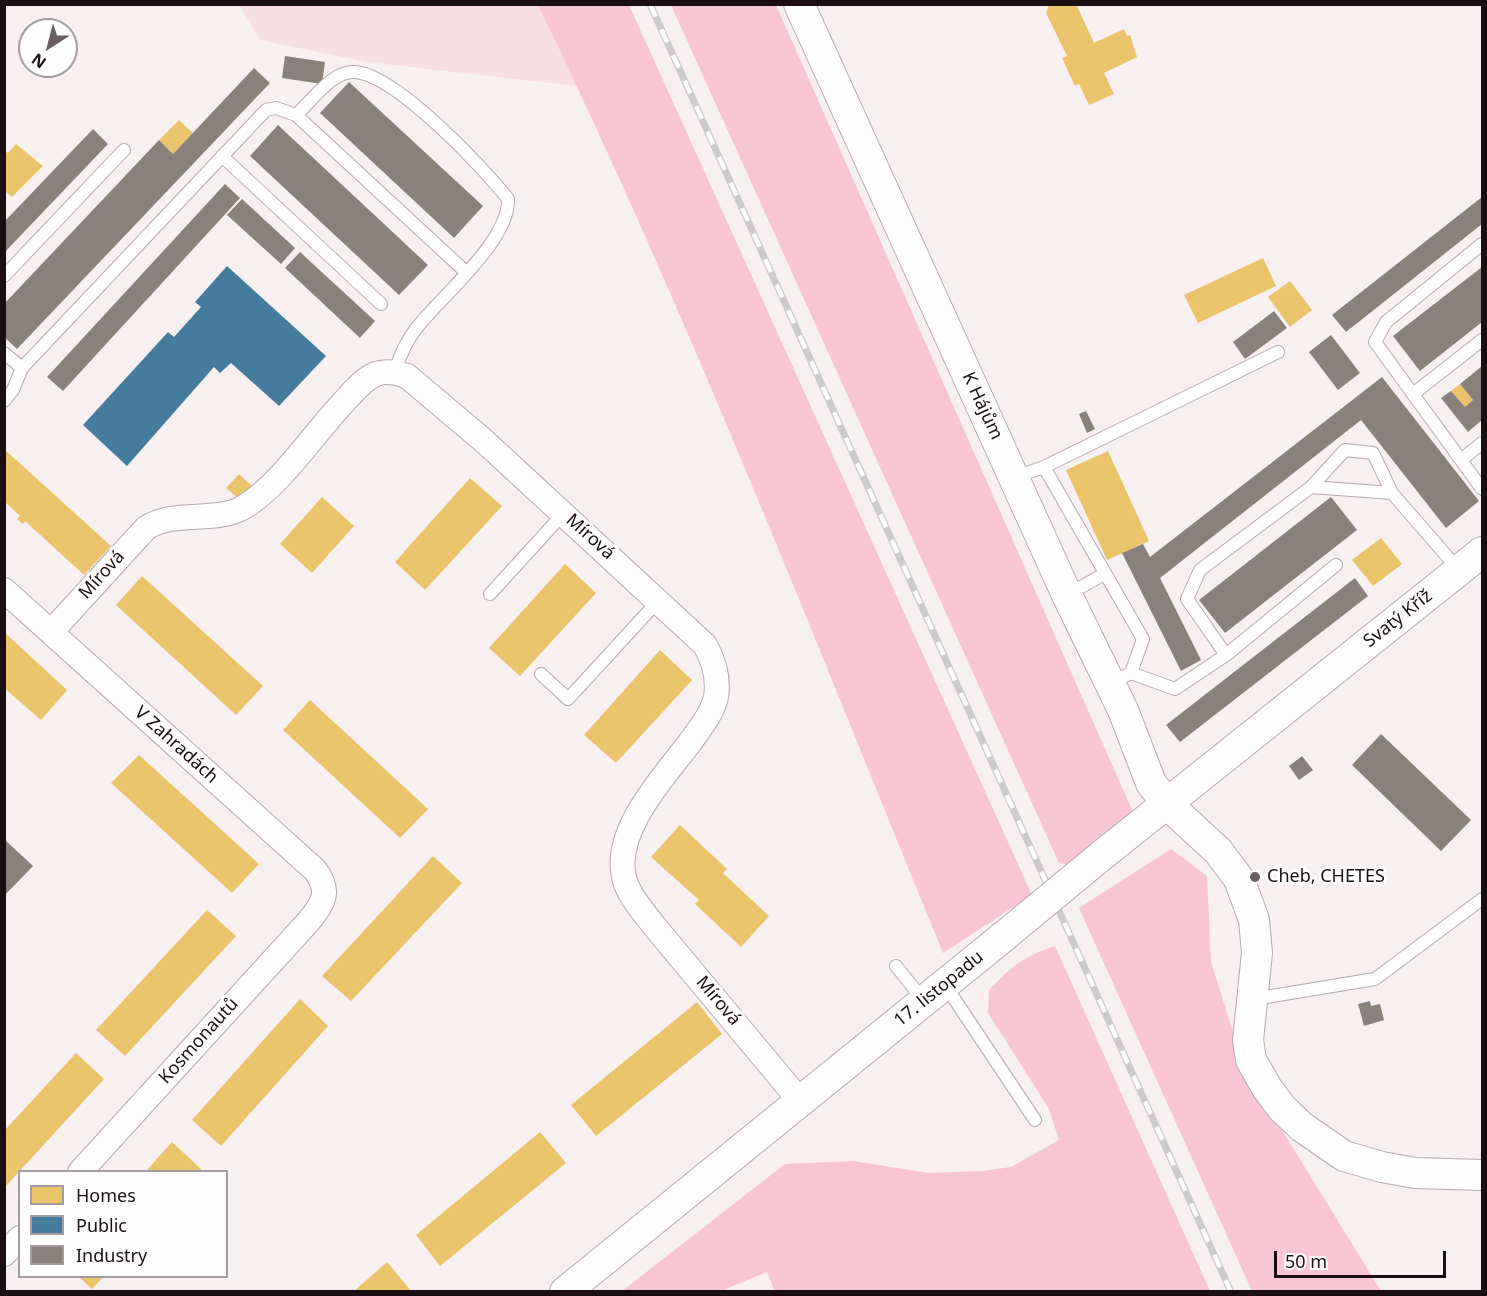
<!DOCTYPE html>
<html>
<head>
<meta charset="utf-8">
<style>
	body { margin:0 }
	#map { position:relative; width:1487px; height:1296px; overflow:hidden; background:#f8eff1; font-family:"Noto Sans",sans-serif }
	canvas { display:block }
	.frame { position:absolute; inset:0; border:6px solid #1b0e12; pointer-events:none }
	.legend { position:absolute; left:18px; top:1170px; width:210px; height:108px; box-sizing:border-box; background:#fdfdfd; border:2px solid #a39d9f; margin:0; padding:8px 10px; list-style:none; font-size:18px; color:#1b0e12 }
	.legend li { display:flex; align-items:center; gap:12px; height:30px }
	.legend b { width:30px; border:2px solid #a39d9f }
	.north { position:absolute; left:18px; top:18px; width:60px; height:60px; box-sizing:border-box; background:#fdfdfd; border:2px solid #a39d9f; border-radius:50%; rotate:216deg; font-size:16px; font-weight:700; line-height:24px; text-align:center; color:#1b0e12 }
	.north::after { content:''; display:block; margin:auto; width:21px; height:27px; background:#685d60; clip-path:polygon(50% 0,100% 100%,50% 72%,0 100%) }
	.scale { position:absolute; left:1274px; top:1251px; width:172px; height:27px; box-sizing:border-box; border:3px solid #1b0e12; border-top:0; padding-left:8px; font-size:18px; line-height:21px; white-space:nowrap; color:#1b0e12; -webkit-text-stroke:4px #fdfdfd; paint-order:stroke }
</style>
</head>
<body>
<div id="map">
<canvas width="1487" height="1296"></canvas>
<div class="frame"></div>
<ul class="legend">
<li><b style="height:16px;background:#e9c46a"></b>Homes</li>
<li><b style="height:16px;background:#457b9d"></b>Public</li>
<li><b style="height:16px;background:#8a817c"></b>Industry</li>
</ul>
<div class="north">N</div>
<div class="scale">50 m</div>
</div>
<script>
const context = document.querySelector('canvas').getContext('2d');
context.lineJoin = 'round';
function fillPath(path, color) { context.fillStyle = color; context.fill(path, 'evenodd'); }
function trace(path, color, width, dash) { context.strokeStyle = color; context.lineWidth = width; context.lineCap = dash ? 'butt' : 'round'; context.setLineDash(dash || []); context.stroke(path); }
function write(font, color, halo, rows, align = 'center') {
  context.font = font + ' "Noto Sans",sans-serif'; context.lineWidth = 6; context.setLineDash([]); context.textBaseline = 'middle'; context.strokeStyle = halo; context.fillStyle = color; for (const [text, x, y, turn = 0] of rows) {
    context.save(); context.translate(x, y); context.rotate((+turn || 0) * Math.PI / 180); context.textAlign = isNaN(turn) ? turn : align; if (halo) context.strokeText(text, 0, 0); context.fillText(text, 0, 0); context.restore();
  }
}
fillPath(new Path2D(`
	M 239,5 L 538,5 L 577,86 L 367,62 L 260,40 Z`), '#f6dee4');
fillPath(new Path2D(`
	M 538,5 L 629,5 L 1032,895 L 943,953 C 813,635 688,314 538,5 Z
	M 671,5 L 776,5 L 1133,812 L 1068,865 L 1059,863 Z
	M 1171,849 L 1207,876 L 1211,962 L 1245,1070 L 1381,1291 L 1252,1291 L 1079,908 Z
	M 1055,946 L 1210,1291 L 775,1292 L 767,1272 L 721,1291 L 622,1291 L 785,1164 L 853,1161 L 929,1173 L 982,1171 L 1011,1167 L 1059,1140 L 1048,1107 L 988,1013 L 989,990 C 1012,966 1022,957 1055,946 Z`), '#f8c5d4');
fillPath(new Path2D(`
	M 1049,4 L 1076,4 L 1094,43 L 1124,29 L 1127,36 L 1130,35 L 1137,57 L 1104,73 L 1114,94 L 1089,105 L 1079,84 L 1075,86 L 1062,58 L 1067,56 L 1046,13 Z
	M 179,120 L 193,133 L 173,154 L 159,140 Z
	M 16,144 L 43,166 L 12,197 L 4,190 L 4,150 L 8,153 Z
	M 1263,258 L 1276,286 L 1198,323 L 1184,295 Z
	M 1290,281 L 1312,310 L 1290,327 L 1268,297 Z
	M 1460,384 L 1473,400 L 1465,407 L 1451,391 Z
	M 4,449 L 111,546 L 84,575 L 25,521 L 23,524 L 17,519 L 20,516 L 4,501 Z
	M 1108,451 L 1149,541 L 1107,560 L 1066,470 Z
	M 239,474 L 252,486 L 238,498 L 226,488 Z
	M 470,478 L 502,506 L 425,590 L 395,562 Z
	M 322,497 L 354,526 L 312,573 L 280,544 Z
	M 1381,538 L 1402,564 L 1373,586 L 1352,560 Z
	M 565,564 L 596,593 L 520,676 L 489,648 Z
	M 142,576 L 263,686 L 236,715 L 116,605 Z
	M 4,632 L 67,690 L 41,720 L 4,688 Z
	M 660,650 L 692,680 L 616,763 L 584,735 Z
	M 310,700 L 428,809 L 400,838 L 283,730 Z
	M 139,755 L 259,864 L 232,893 L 111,783 Z
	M 680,825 L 727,869 L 723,873 L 769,916 L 741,947 L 695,904 L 699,900 L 651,857 Z
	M 433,856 L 462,883 L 351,1001 L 322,976 Z
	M 207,910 L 236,936 L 125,1056 L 96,1030 Z
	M 300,999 L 328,1026 L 221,1146 L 192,1120 Z
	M 697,1002 L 722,1034 L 596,1136 L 571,1105 Z
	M 76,1053 L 104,1079 L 4,1188 L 4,1131 Z
	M 540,1132 L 566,1163 L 440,1266 L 416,1235 Z
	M 172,1142 L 201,1169 L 199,1172 L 145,1172 Z
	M 387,1262 L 412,1292 L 353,1292 Z
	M 78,1276 L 104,1276 L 92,1289 Z`), '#e9c46a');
fillPath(new Path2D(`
	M 227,266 L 326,356 L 279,406 L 231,363 L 220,373 L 214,367 L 127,466 L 83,425 L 168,332 L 174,337 L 201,307 L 195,302 Z`), '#457b9d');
fillPath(new Path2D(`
	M 285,56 L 325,62 L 322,84 L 282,78 Z
	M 254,68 L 270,83 L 17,349 L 4,337 L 4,304 L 159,140 L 173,154 Z
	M 349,82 L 483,206 L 454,238 L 320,113 Z
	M 278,125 L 428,265 L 399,295 L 250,156 Z
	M 93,129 L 108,144 L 4,253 L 4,222 Z
	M 225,184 L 240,198 L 63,391 L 47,377 Z
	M 1482,197 L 1482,224 L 1346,332 L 1332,315 Z
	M 242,199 L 295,248 L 281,264 L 227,215 Z
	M 300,252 L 375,321 L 360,338 L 285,268 Z
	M 1482,267 L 1482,322 L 1420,371 L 1393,336 Z
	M 1274,311 L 1287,328 L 1245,359 L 1233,342 Z
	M 1331,335 L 1360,373 L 1338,390 L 1309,352 Z
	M 1482,366 L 1482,420 L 1468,432 L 1441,398 L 1451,391 L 1465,407 L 1473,400 L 1460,384 Z
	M 1382,377 L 1479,501 L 1446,528 L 1361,420 L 1160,578 L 1201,660 L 1181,671 L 1122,553 L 1143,544 L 1150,557 Z
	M 1086,411 L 1095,429 L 1087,433 L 1079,414 Z
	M 1331,497 L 1357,530 L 1225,633 L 1199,600 Z
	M 1355,578 L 1368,596 L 1180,742 L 1166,725 Z
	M 1381,734 L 1471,820 L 1441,851 L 1352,765 Z
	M 1302,756 L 1313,770 L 1299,780 L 1289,766 Z
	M 4,839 L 33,866 L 4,896 Z
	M 1370,1001 L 1371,1006 L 1380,1004 L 1384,1020 L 1364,1026 L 1358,1004 Z`), '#8a817c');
const service = new Path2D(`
	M 296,115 C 311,102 332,71 354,72 C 394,73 483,167 508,199 C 510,241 440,297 415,330 C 405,343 400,357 394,372
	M 222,156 L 381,304
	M 1482,244 L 1386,322 L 1375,342 L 1482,489
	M 4,276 L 124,150
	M 4,353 L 22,368
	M 1413,394 L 1482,340
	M 4,401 L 13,390 L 22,368 L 266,110 L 276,108 L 296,115 L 467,273
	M 1461,460 L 1482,443
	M 1044,467 L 1278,352
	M 1015,477 L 1044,467 L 1143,639 L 1131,673
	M 1311,487 L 1345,450 L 1373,453 L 1392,493
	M 490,594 L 564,513
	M 1067,595 L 1104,574
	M 1226,655 L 1187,599 L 1200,570 L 1311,487 L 1392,493 L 1458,569
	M 541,674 L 568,699 L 659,600
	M 1110,683 L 1131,673 L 1175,689 L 1226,655 L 1336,565
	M 896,966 L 924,1001
	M 945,985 L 1035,1120
	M 1254,999 L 1375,979 L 1482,899`);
const minor = new Path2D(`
	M 4,590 L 315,870 C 331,891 324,903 308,922 L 80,1172
	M 51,632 L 146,528 C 175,509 215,524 244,507 C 281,484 312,436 342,404 C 351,394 363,379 376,374 C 386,370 398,373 407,376 L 484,441 L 705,645 C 714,661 719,678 716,697 C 712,714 700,728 691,741 C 664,777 613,830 624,877 C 628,896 644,912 655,927 L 801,1102
	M 4,1254 L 20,1238`);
const tertiary = new Path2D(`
	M 799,4 L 1067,595 L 1123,710 L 1151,783 L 1168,805 L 1218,851 L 1239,879 L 1254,920 L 1257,953 L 1248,1040 L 1251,1060 L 1267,1088 L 1282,1108 L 1302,1127 L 1344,1156 L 1382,1167 L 1415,1173 L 1482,1175
	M 1101,856 L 1482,552
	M 565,1292 L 1003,937`);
trace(service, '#b5aaad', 14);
trace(minor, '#b5aaad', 26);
trace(tertiary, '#b5aaad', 32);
trace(service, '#fefdfd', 12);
trace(minor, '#fefdfd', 24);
trace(tertiary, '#fefdfd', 30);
const rail = new Path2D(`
	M 650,4 L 1231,1292`);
trace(rail, '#cdcacb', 7);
trace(rail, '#fdfdfd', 4.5, [14]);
const tertiaryBridge = new Path2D(`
	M 1003,937 L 1101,856`);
trace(tertiaryBridge, '#b5aaad', 32, []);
trace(tertiaryBridge, '#fefdfd', 30);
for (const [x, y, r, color] of [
	[1255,877,6,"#685d60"]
]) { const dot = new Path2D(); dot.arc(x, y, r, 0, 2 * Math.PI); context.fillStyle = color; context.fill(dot); trace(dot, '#fdfdfd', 2); }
write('18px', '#1b0e12', '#fdfdfd', [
	["K Hájům",982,406,65],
	["Mírová",590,537,42],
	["Mírová",102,575,-48],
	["Svatý Kříž",1398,619,-38],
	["V Zahradách",176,745,42],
	["17. listopadu",939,989,-39],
	["Mírová",718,1001,50],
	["Kosmonautů",199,1041,-48]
]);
write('18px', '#1b0e12', '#fdfdfd', [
	["Cheb, CHETES",1267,877]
], 'left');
</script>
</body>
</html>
